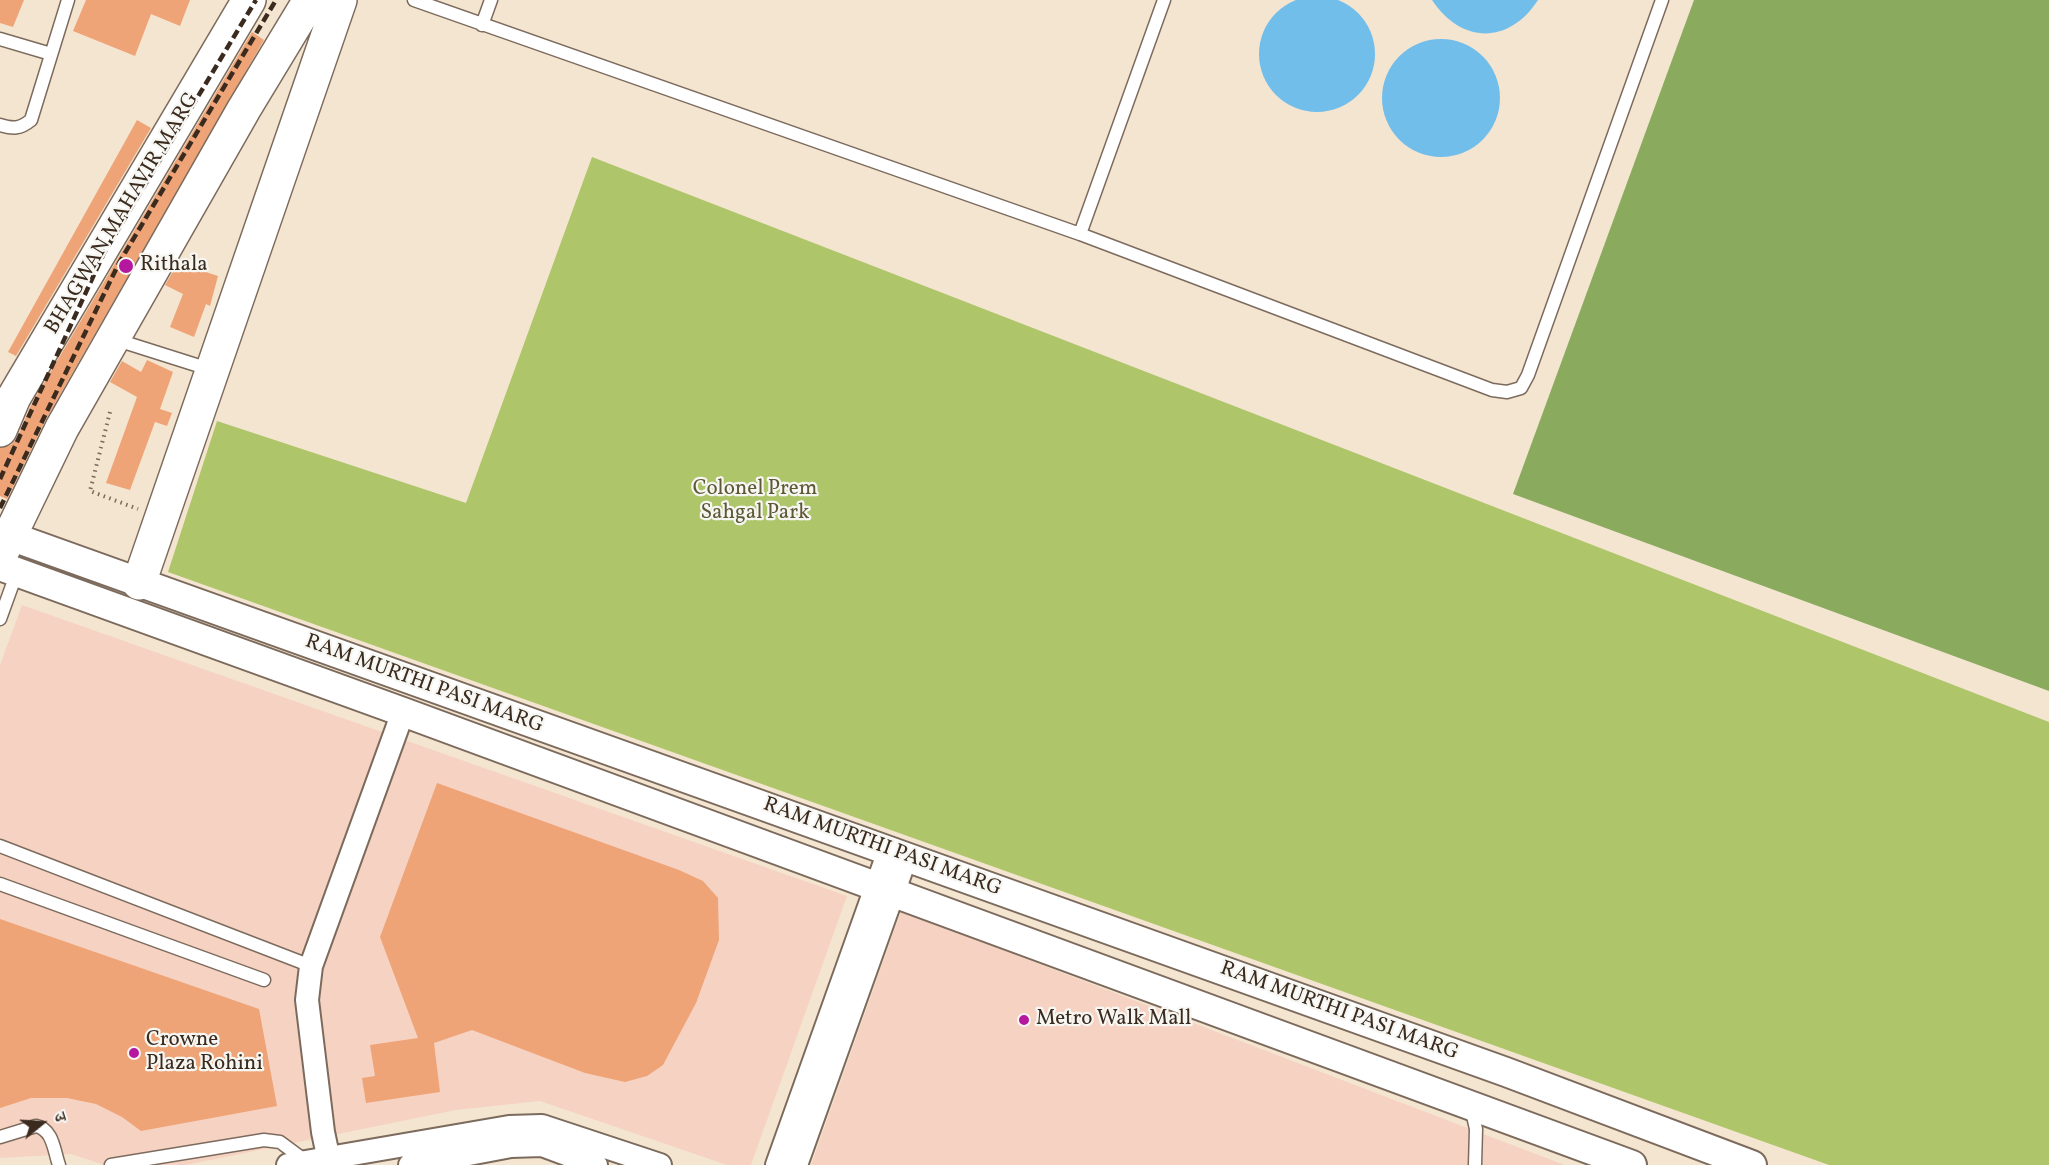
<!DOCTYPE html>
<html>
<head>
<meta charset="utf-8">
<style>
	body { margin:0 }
	#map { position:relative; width:2049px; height:1165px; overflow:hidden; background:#f4e5d1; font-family:Vollkorn,"Noto Serif Devanagari",serif }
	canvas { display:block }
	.north { position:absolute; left:12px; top:1093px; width:60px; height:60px; -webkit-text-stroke:4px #f6f6f2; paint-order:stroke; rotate:72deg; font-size:16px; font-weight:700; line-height:24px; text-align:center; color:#3b2a1e }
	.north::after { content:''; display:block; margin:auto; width:21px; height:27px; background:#3b2a1e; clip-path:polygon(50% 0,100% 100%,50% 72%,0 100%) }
</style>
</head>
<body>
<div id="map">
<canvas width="2049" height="1165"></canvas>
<div class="north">उ</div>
</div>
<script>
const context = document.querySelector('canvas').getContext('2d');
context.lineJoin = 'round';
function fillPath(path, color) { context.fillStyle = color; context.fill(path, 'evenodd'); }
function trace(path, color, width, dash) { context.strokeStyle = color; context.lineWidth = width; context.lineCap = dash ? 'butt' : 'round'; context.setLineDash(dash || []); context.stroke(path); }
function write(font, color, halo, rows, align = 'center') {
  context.font = font + ' Vollkorn,serif'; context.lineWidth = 4.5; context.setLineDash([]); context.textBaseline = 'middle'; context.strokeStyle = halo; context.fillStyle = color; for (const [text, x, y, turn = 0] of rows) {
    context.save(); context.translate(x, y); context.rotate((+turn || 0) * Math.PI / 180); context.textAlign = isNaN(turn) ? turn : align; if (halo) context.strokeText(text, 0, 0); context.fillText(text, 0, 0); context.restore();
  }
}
fillPath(new Path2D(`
	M 22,605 L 847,896 L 751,1165 L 727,1165 L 540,1101 L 456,1110 L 186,1165 L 104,1165 L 71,1154 L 0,1158 L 0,665 Z
	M 901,911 L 1470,1129 L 1565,1165 L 811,1165 Z`), '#f6d2c3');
fillPath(new Path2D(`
	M 592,157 L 2049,722 L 2049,1165 L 1829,1165 L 168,572 L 217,421 L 466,503 Z`), '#aec56a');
fillPath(new Path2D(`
	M 1694,0 L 2049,0 L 2049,691 L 1513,494 Z`), '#8aaa5e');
fillPath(new Path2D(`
	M1259 54a58 58 0 1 1 116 0a58 58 0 1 1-116 0Z
	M 1432,0 L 1538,0 C 1509,45 1461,44 1432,0 Z
	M1382 98a59 59 0 1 1 118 0a59 59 0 1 1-118 0Z`), '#72beeb');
fillPath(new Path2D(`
	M 0,0 L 24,0 L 13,27 L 0,23 Z
	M 86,0 L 190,0 L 180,26 L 151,14 L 135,56 L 73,31 Z
	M 252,32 L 264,40 L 46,419 L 7,499 L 0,496 L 0,448 L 11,445 L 17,438 L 31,405 Z
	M 137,120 L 151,128 L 16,356 L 8,352 Z
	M 178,263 L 218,276 L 210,306 L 206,304 L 194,337 L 170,327 L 183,294 L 165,285 Z
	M 147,360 L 173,372 L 160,409 L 172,413 L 167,426 L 155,422 L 130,490 L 106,483 L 137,397 L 110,382 L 122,361 L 141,372 Z
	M 437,783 L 679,870 L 703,881 L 718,898 L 719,940 L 696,1003 L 663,1065 L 647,1076 L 625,1082 L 585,1073 L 472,1030 L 434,1043 L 440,1092 L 366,1103 L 362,1078 L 375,1076 L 370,1045 L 418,1038 L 380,937 Z
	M 0,919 L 259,1009 L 277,1106 L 141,1131 L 122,1117 L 96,1104 L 67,1098 L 31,1098 L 0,1108 Z`), '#eea476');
const service = new Path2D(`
	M 414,0 L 1080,234 L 1492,390 L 1507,392 L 1521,388 L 1528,375 L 1662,0
	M 482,25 L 491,0
	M 0,39 L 51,54
	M 0,125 C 13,129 20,129 31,120 L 68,0
	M 1080,234 L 1164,0
	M 114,339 L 212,370
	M 0,619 L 17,572
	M 0,846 L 311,966
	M 0,884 L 264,980
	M 1471,1107 L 1476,1129 L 1475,1165
	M 0,1137 L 36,1126 C 53,1129 54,1151 59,1165
	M 111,1165 L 264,1140 L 280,1142 L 307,1162`);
const minor = new Path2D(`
	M 288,1165 L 509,1127 L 542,1126 L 660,1165
	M 330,1165 L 323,1132 L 307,1000 L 311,966 L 403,712
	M 410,1165 L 511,1146 L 542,1145 L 596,1165
	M 777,1165 L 889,851
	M 796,1165 L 906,857`);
const tertiary = new Path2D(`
	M 10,536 L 1506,1072 L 1752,1165
	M 0,566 L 403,712 L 1632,1165`);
const secondary = new Path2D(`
	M 0,430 L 14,397 L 249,0
	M 0,556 L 62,428 L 244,109 L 310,0
	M 139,583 L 340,0`);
trace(service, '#7c6b5d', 15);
trace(minor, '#7c6b5d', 26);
trace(tertiary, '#7c6b5d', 32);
trace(secondary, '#7c6b5d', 36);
trace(new Path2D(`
	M 110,412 L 90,491 L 138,509`), '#7c6b5d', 4, [1.5, 4.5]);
trace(service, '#fff', 12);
trace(minor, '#fff', 22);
trace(tertiary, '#fff', 28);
trace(secondary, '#fff', 33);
trace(new Path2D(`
	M 0,479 L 104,253 L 256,0
	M 0,508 L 119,263 L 276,0`), '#3b2a1e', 4.5, [9, 4.5]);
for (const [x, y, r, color] of [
	[126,266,8,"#b5179e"],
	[1024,1020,6,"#b5179e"],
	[134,1053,6,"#b5179e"]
]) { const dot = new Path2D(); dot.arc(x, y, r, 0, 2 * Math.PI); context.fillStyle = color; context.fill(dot); trace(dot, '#f6f6f2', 2); }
write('21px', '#3b2a1e', '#f6f6f2', [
	["BHAGWAN MAHAVIR MARG",123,214,-59],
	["RAM MURTHI PASI MARG",424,685,20],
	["RAM MURTHI PASI MARG",882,848,20],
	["RAM MURTHI PASI MARG",1339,1012,20]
]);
write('21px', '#3b2a1e', '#f6f6f2', [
	["Rithala",140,266],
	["Metro Walk Mall",1036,1020],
	["Crowne",146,1041],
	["Plaza Rohini",146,1065]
], 'left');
write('21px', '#5e5835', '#f6f6f2', [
	["Colonel Prem",755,490],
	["Sahgal Park",755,514]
]);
</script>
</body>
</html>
